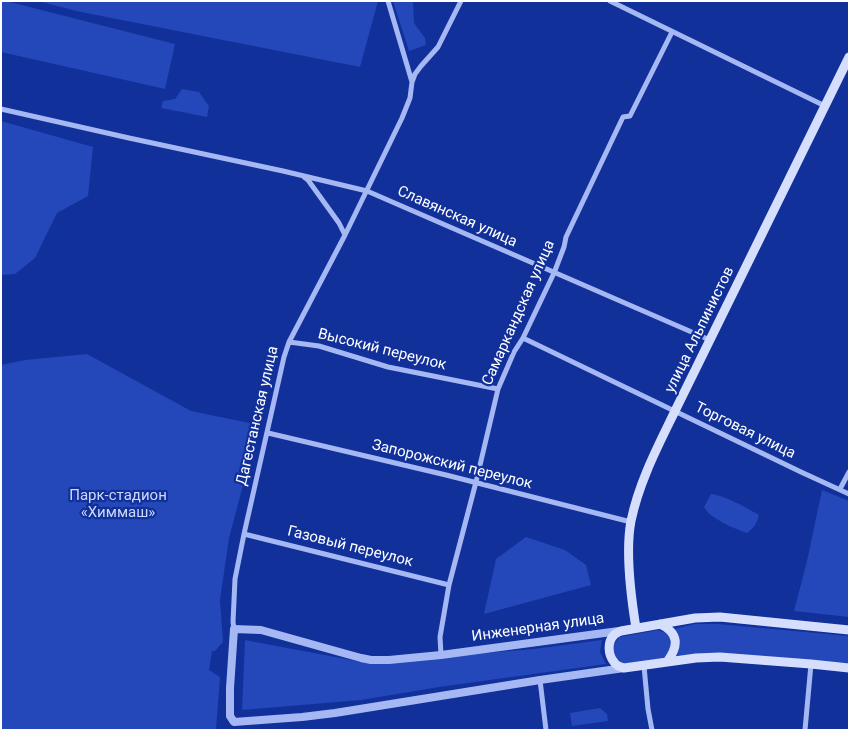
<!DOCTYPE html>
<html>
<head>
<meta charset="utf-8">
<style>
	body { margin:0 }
	#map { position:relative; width:850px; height:731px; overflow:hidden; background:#11309a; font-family:Roboto,sans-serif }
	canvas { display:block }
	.frame { position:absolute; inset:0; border:2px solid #fff; pointer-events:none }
</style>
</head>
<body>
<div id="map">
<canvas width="850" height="731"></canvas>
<div class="frame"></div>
</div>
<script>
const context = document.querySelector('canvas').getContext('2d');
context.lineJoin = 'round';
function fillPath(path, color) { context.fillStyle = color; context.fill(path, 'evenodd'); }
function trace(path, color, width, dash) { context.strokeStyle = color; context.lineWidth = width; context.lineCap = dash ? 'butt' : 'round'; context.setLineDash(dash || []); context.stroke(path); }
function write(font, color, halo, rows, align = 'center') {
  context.font = font + ' Roboto,sans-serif'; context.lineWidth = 4.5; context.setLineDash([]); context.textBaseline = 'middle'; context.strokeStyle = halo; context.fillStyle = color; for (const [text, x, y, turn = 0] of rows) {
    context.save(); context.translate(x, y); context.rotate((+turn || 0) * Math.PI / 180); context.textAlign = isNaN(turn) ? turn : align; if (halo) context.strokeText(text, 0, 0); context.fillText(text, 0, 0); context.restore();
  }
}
fillPath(new Path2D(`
	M 1,1 L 6,1 L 175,44 L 165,89 L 1,52 Z
	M 38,1 L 378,1 L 360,67 L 76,11 Z
	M 393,1 L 413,1 L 414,23 L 425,38 L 426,45 L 409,51 Z
	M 182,89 L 199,92 L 209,106 L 207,117 L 161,108 L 163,101 L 175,99 Z
	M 1,121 L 93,147 L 88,196 L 57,213 L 35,258 L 15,274 L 1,275 Z
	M 87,354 L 191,411 L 259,425 L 229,538 L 220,600 L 223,642 L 215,651 L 212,651 L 209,670 L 220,677 L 216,730 L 1,730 L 1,365 L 25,360 Z
	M 822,490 L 849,501 L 849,617 L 794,611 L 807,561 Z
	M 711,494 C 724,495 747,508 759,515 C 757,523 754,528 747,533 C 735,529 709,518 704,507 Z
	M 526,537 L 565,550 L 586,565 L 591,585 L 484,614 L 496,559 Z
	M 695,624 L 718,624 L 849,636 L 849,665 L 699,654 L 677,656 L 679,646 L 674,629 Z
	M 659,630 C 660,631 666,633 667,634 C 676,641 673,654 664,659 L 623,665 L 617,663 C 612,650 611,649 619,637 Z
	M 245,640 L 367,663 L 534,649 L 602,640 L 600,652 L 606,664 L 439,687 L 361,700 L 242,710 Z
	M 600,708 L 607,714 L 608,721 L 572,726 L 570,713 Z`), '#2447b9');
trace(new Path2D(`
	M 388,1 L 412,82
	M 610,1 L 825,106
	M 1,109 L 129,138 L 283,171 L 367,191 L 710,340
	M 304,177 L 308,180 L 339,223 L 345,235
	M 523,338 L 801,472 L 849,494
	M 289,342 L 319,346 L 388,367 L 498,389
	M 268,433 L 446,475 L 631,522
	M 840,489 L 849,472
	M 244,534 L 449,585
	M 234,629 L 233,622 L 235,579 L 244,534 L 284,357 L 289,342 L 345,235 L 402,118 L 410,98 L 412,82 L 415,74 L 421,66 L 438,47 L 461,1
	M 441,655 L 440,637 L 449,585 L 476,482 L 498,389 L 514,352 L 523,338 L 554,273 L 564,247 L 566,237 L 623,117 L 630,116 L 672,32
	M 644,666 L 648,709 L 652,730
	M 540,680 L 546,730
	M 805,730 L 811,664`), '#a5b8f4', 5);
trace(new Path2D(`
	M 619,631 L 441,655 L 389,660 L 371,660 L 361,658 L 261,630 L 234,629 L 230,688 L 230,716 L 234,722 L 302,717 L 335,713 L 540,680 L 624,668`), '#a5b8f4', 8);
trace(new Path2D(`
	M 660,624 C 679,633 679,646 667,662
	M 636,628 C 631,597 625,552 631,521 C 639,482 658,446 675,411 L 849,57
	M 849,630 L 720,617 L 695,618 L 621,631 C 619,632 616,633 614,635 C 607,642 608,655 614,662 C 616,666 621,667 624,668 L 696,658 L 720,657 L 811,664 L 849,668`), '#d5defd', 9);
write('15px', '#fff', '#11309a', [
	["Славянская улица",457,217,24],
	["Самаркандская улица",519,313,-66],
	["улица Альпинистов",700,330,-64],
	["Высокий переулок",382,350,14],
	["Дагестанская улица",258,416,-77],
	["Торговая улица",745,431,26],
	["Запорожский переулок",452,465,14],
	["Газовый переулок",350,547,14],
	["Инженерная улица",538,628,-8]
]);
write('15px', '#cdd9fe', '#11309a', [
	["Парк-стадион",118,496],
	["«Химмаш»",118,513]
]);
</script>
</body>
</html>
